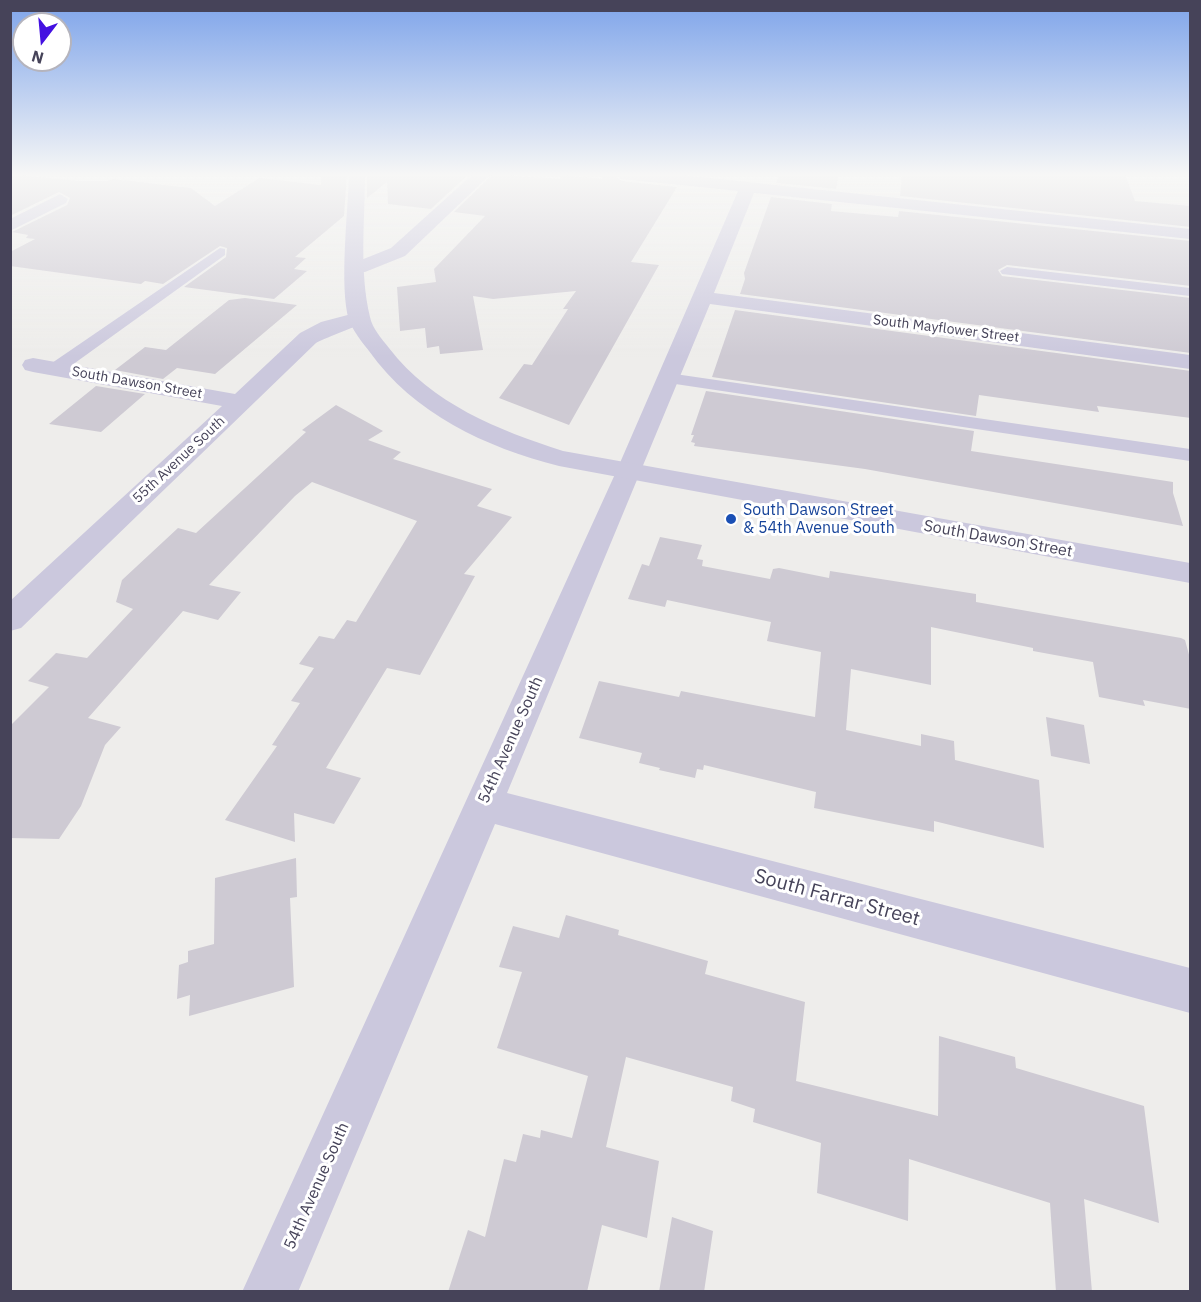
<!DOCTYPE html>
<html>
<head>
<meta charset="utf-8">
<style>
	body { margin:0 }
	#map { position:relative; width:1201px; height:1302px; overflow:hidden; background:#eeedeb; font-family:"IBM Plex Sans",sans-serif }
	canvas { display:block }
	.frame { position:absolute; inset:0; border:12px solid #464359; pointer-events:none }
	.north { position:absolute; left:12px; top:12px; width:60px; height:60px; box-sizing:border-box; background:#fff; border:2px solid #b5b4bd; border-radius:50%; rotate:196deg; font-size:16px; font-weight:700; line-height:24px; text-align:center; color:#464359 }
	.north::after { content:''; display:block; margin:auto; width:21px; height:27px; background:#4411e1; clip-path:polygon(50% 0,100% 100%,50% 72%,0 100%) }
</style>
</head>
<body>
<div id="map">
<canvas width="1201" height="1302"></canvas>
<div class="frame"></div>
<div class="north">N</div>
</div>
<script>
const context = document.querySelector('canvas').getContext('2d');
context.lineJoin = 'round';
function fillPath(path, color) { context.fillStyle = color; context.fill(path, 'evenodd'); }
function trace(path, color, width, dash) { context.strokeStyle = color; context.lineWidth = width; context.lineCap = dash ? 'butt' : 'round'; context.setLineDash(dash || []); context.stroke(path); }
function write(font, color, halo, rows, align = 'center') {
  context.font = font + ' "IBM Plex Sans",sans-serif'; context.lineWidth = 6; context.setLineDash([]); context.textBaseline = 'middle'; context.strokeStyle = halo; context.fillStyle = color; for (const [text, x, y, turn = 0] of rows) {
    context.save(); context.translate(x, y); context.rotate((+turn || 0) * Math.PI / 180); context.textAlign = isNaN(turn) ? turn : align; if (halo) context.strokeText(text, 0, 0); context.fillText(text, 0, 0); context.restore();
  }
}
fillPath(new Path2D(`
	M 10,174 L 79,181 L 108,181 L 113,179 L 191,188 L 215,206 L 259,178 L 321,185 L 321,174 L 347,174 L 344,216 L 295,257 L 306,258 L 294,269 L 307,271 L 274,299 L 184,287 L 226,257 L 227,248 L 220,246 L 163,284 L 145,281 L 141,284 L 10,266 L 10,252 L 35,239 L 26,238 L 28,235 L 12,232 L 67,205 L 70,198 L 59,192 L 10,216 Z
	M 367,174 L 469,174 L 431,209 L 388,204 L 387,182 L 367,198 Z
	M 493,174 L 559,179 L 563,175 L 602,179 L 602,174 L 612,174 L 622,181 L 677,187 L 631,262 L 659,265 L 569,425 L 499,398 L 524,364 L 532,365 L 568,309 L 563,309 L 576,291 L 493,299 L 473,296 L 483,350 L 440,354 L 439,346 L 427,348 L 425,328 L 400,331 L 397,287 L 436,282 L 434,269 L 485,216 L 454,212 Z
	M 779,174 L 839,174 L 836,189 L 776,183 Z
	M 902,174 L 1125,174 L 1135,201 L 1191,206 L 1191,227 L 900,196 Z
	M 771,197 L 832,204 L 831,211 L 898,217 L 899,211 L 1191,241 L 1191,286 L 1007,265 L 998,270 L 1002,276 L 1191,298 L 1191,353 L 740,294 L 745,279 L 744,273 Z
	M 245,298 L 297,305 L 215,374 L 177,368 L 163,379 L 115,370 L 145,347 L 166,350 L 229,300 Z
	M 735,310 L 1191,371 L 1191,418 L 1097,406 L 1099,412 L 979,395 L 976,416 L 712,377 Z
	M 96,386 L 145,394 L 101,432 L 49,424 Z
	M 706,391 L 974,431 L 971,451 L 1173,482 L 1173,493 L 1183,526 L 865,469 L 694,446 L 695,443 L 691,442 L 694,435 L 691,435 Z
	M 336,405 L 383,431 L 368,440 L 401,452 L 393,459 L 492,489 L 477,506 L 512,517 L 464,574 L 475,576 L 420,675 L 387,668 L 326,768 L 361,778 L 334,824 L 294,813 L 295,842 L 225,820 L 277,746 L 272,745 L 300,703 L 291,701 L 314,668 L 299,664 L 319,636 L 334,639 L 347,620 L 356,622 L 417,521 L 312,482 L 295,496 L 209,585 L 241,592 L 218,620 L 183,611 L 88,718 L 121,727 L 105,745 L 81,806 L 59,839 L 10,838 L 10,726 L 49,687 L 28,681 L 56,653 L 87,658 L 133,609 L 116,602 L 122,580 L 178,528 L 196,533 L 306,432 L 302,430 Z
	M 660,537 L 702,545 L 697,559 L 703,560 L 702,566 L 770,579 L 773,569 L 779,568 L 829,578 L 830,571 L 976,594 L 976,602 L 1181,638 L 1185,640 L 1191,662 L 1191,709 L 1143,700 L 1145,706 L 1099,697 L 1093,662 L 1033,651 L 1033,648 L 931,627 L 931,685 L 851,669 L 846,730 L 921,746 L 921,734 L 954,741 L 955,760 L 1039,780 L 1044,848 L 934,821 L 934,832 L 814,808 L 816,792 L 704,765 L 703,770 L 697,769 L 695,778 L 659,770 L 660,768 L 639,763 L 642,753 L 579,738 L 599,681 L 679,697 L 681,691 L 815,717 L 821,652 L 767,641 L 771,622 L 667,600 L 665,607 L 628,599 L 642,564 L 649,566 Z
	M 1046,717 L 1084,725 L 1090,764 L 1051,756 Z
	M 296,858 L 297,897 L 290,898 L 294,987 L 189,1016 L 190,995 L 177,999 L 179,965 L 188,962 L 188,951 L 214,944 L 215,878 Z
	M 566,915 L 619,930 L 618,935 L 708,961 L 705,974 L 805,1002 L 796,1081 L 938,1116 L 939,1036 L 1015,1057 L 1016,1068 L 1144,1106 L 1159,1223 L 1084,1199 L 1092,1292 L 1056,1292 L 1050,1203 L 909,1159 L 908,1221 L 817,1193 L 821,1143 L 753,1122 L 755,1109 L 731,1101 L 733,1087 L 626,1057 L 606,1147 L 659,1161 L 647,1238 L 602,1225 L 587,1292 L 448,1292 L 468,1230 L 485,1237 L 504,1159 L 516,1162 L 523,1134 L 540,1138 L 541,1130 L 572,1138 L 588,1076 L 497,1048 L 522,972 L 499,967 L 513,926 L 559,938 Z
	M 672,1217 L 713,1231 L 704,1292 L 659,1292 Z`), '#cecad3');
fillPath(new Path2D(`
	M 220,248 L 225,249 L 225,255 L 61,373 L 49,373 L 47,369 L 49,365 Z
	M 1007,267 L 1190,288 L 1190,296 L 1002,274 L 1000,271 Z
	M 668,373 L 1190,449 L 1190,461 L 662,382 L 660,378 Z`), '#cbc8dd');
fillPath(new Path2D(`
	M 473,174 L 491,174 L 405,256 L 365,272 L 351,272 L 348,268 L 351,264 L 391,248 Z
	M 614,174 L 672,174 L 1190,229 L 1190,239 L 754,193 L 714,293 L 1190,355 L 1190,369 L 710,304 L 507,793 L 1190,968 L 1190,1013 L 495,824 L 298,1292 L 242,1292 L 616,472 L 738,191 L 622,179 Z
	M 60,194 L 68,199 L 66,203 L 10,231 L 10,219 Z
	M 359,312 L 366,314 L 370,318 C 366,324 326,337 316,343 L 21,628 L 10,631 L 10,601 L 222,406 L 33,372 L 25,370 L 22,365 L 25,360 L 33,358 L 235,394 L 300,333 L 321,322 Z`), '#cbc8dd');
fillPath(new Path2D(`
	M 349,174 L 365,174 C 365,221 359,271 370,317 C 372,328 382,339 389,348 C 432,404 498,430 563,451 L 1190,563 L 1190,583 L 559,466 C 485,447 414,414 369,351 C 362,342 353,331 349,320 C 339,288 348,211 349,174 Z`), '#cbc8dd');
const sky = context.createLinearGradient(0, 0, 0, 357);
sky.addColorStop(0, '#7ea4ea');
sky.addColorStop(0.49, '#f7f7f6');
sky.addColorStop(1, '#f7f7f600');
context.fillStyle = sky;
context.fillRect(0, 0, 1201, 357);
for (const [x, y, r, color] of [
	[731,519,6,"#1a4fb4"]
]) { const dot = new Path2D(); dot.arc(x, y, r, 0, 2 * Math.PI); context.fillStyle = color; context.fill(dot); trace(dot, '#fff', 2); }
write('14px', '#464359', '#fff', [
	["South Mayflower Street",946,329,7],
	["South Dawson Street",137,383,10],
	["55th Avenue South",179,460,-43]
]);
write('16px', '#164399', '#fff', [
	["South Dawson Street",743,510],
	["& 54th Avenue South",743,528]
], 'left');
write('16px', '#464359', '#fff', [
	["South Dawson Street",998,539,10],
	["54th Avenue South",511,740,-66],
	["54th Avenue South",317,1186,-66]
]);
write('20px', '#464359', '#fff', [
	["South Farrar Street",837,898,15]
]);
</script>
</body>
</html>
